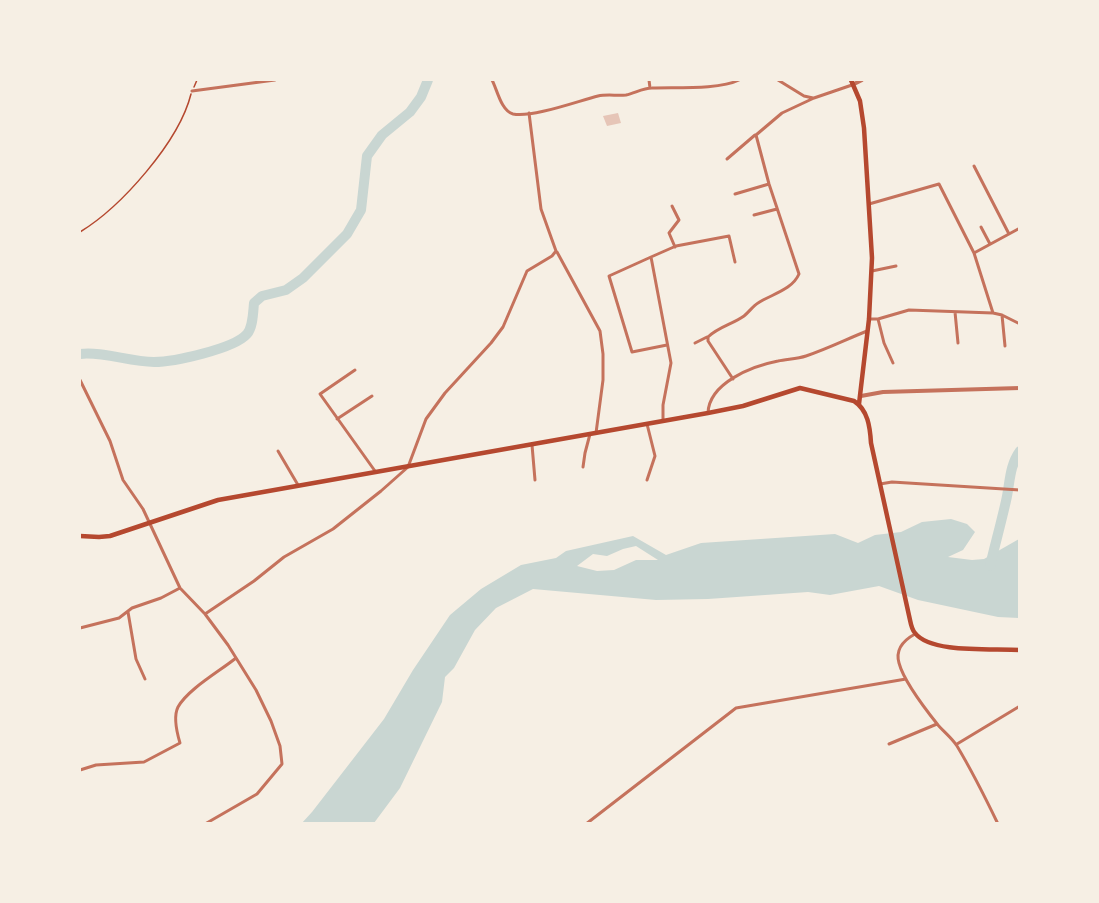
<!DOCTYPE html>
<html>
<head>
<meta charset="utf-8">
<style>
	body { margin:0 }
	#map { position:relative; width:1099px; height:903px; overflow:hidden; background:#f6efe4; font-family:"Varela Round",sans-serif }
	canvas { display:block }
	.frame { position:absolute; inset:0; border:81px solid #f6efe4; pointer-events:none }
</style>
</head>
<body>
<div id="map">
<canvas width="1099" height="903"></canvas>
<div class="frame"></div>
</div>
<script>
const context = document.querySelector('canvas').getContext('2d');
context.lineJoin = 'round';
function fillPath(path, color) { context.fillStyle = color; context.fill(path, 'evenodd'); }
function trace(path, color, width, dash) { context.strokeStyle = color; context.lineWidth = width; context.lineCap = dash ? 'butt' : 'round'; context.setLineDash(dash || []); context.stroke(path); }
fillPath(new Path2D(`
	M 951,519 L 967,524 L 975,532 L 963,550 L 948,557 L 972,560 L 984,559 L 1019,539 L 1019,618 L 998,617 L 918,600 L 879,586 L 830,595 L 808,592 L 708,599 L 656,600 L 533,589 L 496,608 L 475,630 L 454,668 L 445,677 L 442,702 L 400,788 L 374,823 L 301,824 L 312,812 L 384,719 L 413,670 L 450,615 L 481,589 L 521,565 L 556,558 L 566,551 L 633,536 L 666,555 L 701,543 L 835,534 L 858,543 L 875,535 L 901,532 L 922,522 ZM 636,546 L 658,560 L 636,560 L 614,570 L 597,571 L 577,566 L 593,554 L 607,556 L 623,549 Z`), '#c9d6d2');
trace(new Path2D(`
	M 80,354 C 102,351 130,362 154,362 C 173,362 234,349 247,334 C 253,327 253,313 254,303 L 262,296 L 286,290 L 303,278 L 347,234 L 361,210 L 367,156 L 382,135 L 410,112 L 421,97 L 428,80
	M 990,566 C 995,545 1001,523 1006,501 C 1010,484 1009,466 1020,451`), '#c9d6d2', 10);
fillPath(new Path2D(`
	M 618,113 L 621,123 L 607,126 L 603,116 Z`), '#e6c5b7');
trace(new Path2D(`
	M 194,87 L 197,80
	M 80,232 C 121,207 179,142 191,94`), '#b5482f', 1.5);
trace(new Path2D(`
	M 492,80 C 497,89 501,111 513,114 C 532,118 578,101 598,96 C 607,94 617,96 626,95 C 635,93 643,88 652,88 C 675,87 719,90 739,80
	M 649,80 L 650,88
	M 778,80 L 804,96 L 813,98
	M 192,91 L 275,80
	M 727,159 L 755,135
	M 974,166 L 1009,234
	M 735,194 L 769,184
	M 869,204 L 939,184 L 974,253 L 993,313
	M 672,206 L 679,220 L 669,233 L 675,247
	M 754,215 L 777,209
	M 981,227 L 990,244
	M 557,252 L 600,331 L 603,354 L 603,380 L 596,433
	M 974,253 L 1020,228
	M 651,257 L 609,276 L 632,352 L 667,345
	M 872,271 L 896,266
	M 955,312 L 958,343
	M 1002,315 L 1005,346
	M 869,319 L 878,319 L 909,310 L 993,313 L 1002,315 L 1020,324
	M 878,319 L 884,343 L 893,363
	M 695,343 L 707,337
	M 355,370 L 320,394 L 375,471
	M 733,379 L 708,341 L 708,337 C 718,327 733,324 744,316 C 749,312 753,306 758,303 C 772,294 792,290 799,274 L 769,184 L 756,135 L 782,113 L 814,98 L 852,85
	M 80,380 L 110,441 L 123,480 L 143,509 L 180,588 L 205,614 L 228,645 L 256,690 L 271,721 L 280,746 L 282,764 L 257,794 L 205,824
	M 708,413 C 709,383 752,366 778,361 C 787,359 797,359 806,356 C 827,349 847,339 867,331
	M 337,419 L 372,396
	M 663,421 L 663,405 L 671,363 L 651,257 L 676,246 L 729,236 L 735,262
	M 647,424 L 655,456 L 647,480
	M 532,445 L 535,480
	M 278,451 L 298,485
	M 583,467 L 585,453 L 590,434
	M 880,484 L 892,482 L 1020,490
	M 128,612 L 136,659 L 145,679
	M 205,614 L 254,581 L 284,557 L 333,529 L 381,491 L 408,467 L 426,419 L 445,393 L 491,343 L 503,327 L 527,271 L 552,256 L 556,251 L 541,209 L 529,113
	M 80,628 L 119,618 L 132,608 L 161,598 L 180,588
	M 915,634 C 904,640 895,649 899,663 C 904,682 926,710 938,725 C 944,732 952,738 957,746 C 972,771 985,797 998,824
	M 889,744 L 937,724
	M 957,744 L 1020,706
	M 80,770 L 96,765 L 144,762 L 180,743 C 177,733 173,717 178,707 C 188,689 220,671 236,658
	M 586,824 L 736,708 L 906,679`), '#c5725c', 3);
trace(new Path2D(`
	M 854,84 L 862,80
	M 861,396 L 883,392 L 1020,388`), '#c5725c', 4);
trace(new Path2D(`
	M 851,80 L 860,101 L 864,128 L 872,258 L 869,319 L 859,404
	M 80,536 L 99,537 L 110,536 L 218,500 L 708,413 L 743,406 L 800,388 L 854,401 C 868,410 870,427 871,443 L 910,620 C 911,625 912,630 915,633 C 931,654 994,648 1020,650`), '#b5482f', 4.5);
</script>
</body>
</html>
